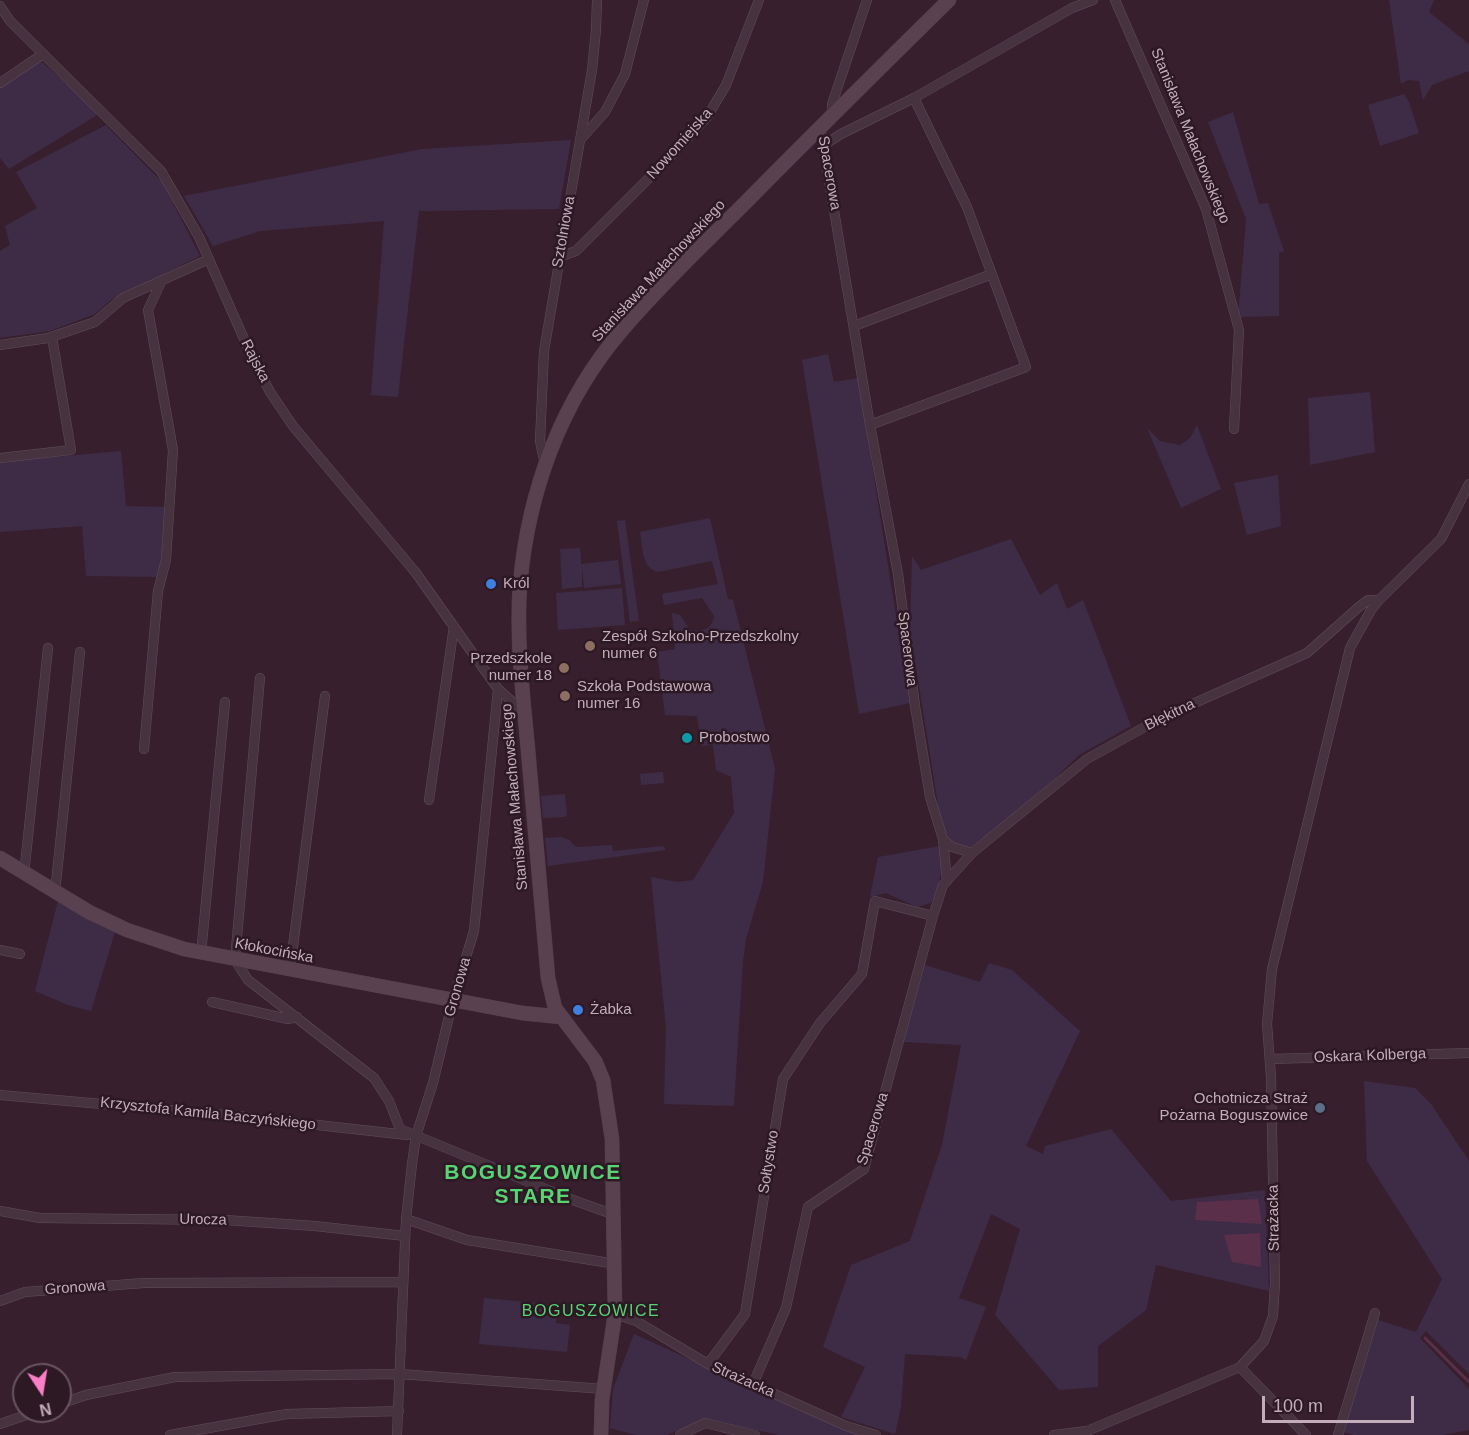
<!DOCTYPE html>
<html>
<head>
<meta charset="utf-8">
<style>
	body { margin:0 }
	#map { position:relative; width:1469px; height:1435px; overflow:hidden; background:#371f2e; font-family:Helvetica,sans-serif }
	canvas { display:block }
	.north { position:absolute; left:12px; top:1363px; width:60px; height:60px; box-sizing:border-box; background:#2c1924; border:2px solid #695460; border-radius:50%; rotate:168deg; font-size:16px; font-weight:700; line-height:24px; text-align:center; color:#c4adbb }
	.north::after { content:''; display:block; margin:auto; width:21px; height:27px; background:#f97ec6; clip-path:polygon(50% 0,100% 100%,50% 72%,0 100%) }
	.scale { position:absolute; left:1262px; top:1396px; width:152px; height:27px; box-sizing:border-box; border:3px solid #c4adbb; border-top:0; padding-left:8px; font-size:18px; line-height:21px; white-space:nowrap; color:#c4adbb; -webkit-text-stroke:4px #2c1924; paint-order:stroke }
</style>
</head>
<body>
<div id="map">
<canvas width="1469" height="1435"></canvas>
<div class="north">N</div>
<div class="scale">100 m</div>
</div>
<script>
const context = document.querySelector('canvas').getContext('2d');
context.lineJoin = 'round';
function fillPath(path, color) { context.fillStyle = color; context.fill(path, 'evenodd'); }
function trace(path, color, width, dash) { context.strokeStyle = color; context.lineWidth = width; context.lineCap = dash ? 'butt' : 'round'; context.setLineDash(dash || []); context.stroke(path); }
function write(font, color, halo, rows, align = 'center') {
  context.font = font + ' Helvetica,sans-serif'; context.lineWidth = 5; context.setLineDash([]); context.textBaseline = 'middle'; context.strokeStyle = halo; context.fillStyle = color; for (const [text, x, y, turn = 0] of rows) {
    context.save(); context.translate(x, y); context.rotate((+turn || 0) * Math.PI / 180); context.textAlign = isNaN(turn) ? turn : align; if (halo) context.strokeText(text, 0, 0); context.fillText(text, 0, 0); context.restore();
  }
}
fillPath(new Path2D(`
	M 1389,0 L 1434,0 L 1429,12 L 1469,44 L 1469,71 L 1432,85 L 1423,100 L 1419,81 L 1408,80 L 1401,84 Z
	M 39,59 L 99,114 L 9,169 L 0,158 L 0,85 Z
	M 1404,94 L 1409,102 L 1419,133 L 1380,146 L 1368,105 Z
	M 1233,112 L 1259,204 L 1268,203 L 1284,251 L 1279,253 L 1279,316 L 1238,317 L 1246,219 L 1208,122 Z
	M 106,125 L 162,182 L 200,256 L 111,300 L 95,314 L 50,331 L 0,338 L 0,251 L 10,245 L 5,226 L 37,208 L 16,172 Z
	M 571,140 L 559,209 L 419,211 L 398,397 L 371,395 L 384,221 L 260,231 L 213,246 L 184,196 L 422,149 Z
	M 828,354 L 834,382 L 858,378 L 910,703 L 859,714 L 802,360 Z
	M 1370,392 L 1375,452 L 1310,465 L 1308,398 Z
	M 1197,425 L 1221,489 L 1181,508 L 1147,428 L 1160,441 L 1180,445 L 1190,438 Z
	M 121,451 L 126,506 L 165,507 L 161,565 L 157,577 L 86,576 L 82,526 L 0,532 L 0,462 Z
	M 1278,475 L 1281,526 L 1247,535 L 1234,483 Z
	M 710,518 L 728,599 L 733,600 L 775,769 L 763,882 L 746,939 L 743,961 L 734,1106 L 664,1104 L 666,1028 L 651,877 L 677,882 L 693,880 L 734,813 L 731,777 L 716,770 L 713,745 L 701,746 L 697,716 L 665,715 L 657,652 L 675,649 L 672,613 L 680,615 L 690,630 C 702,632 712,630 714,616 L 702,598 L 664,605 L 662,594 L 718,584 L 712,561 L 658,572 C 641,567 643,548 640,532 Z
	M 625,520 L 639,621 L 630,622 L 617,521 Z
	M 1011,539 L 1040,595 L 1057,583 L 1067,609 L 1083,600 L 1131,726 L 1079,755 L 1048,785 L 1002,824 L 971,847 L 960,848 L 942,830 L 910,629 L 912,556 L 921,570 Z
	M 580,548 L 581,564 L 618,560 L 621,584 L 584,588 L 582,567 L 582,587 L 562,589 L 560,549 Z
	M 622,588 L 625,625 L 558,630 L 556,593 Z
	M 663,772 L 664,783 L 641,785 L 640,774 Z
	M 565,794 L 567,815 L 564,817 L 543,818 L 541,796 Z
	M 561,837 L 569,840 L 576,847 L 612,845 L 613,851 L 663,846 L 666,850 L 548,866 L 545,838 Z
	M 940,846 C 943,867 941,885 931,903 L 917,907 L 886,893 L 870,897 L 878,857 Z
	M 58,901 L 115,932 L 91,1011 L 68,1005 L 35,991 Z
	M 989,963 L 1012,970 L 1080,1031 L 1026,1146 L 1043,1154 L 1045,1146 L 1111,1129 L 1171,1201 L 1265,1190 L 1269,1291 L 1156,1265 L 1146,1310 L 1098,1346 L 1098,1387 L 1059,1390 L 995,1315 L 1020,1229 L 991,1214 L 959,1298 L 986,1307 L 966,1360 L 961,1357 L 905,1354 L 901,1407 L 895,1434 L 841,1417 L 865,1367 L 823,1347 L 851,1265 L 910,1241 L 942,1145 L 961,1045 L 903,1042 L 925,965 L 980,982 Z
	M 1364,1081 L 1415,1088 L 1431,1104 L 1469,1161 L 1469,1374 L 1426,1331 L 1420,1338 L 1469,1389 L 1469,1430 L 1443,1435 L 1354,1435 L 1343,1432 L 1378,1320 L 1416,1332 L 1442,1279 L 1367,1161 Z
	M 484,1298 L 558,1305 L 556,1323 L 570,1325 L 567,1352 L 479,1344 Z
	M 634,1334 L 857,1435 L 780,1435 L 707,1420 L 666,1435 L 636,1435 L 610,1428 L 613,1389 Z`), '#3e2c47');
fillPath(new Path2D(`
	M 1258,1199 L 1262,1224 L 1195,1220 L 1197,1202 Z
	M 1260,1233 L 1261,1267 L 1232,1262 L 1224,1235 Z`), '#5a2f4a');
trace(new Path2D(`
	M 1425,1338 L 1469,1382`), '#5a2f4a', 3);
const street = new Path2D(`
	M 1115,0 L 1206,209 L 1239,330 L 1234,429
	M 0,6 L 10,21 L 161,171 L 199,237 L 252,357 L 270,392 L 293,426 L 416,573 L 498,689 L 524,712
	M 0,83 L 43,54
	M 833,114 L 832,104 L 867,0
	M 820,127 L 870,425 L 898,574 L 915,706 L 930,797 L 943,839 L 952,847 L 972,853
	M 580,140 L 605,112 L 625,74 L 644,0
	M 824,145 L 841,134 L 914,98 L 1072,8 L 1093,0
	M 559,257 L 576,251 L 668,159 L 707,117 L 726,85 L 759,0
	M 854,326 L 992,274
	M 0,345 L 48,338 L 95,322 L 123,298 L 209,259
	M 870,425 L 1026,367 L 967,207 L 914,98
	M 0,458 L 71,450 L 52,337
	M 545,465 L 540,441 L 544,351 L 592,70 L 596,30 L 597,0
	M 260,678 L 235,960 L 248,980 L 374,1078 L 389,1101 L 400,1129 L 570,1199 L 615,1215
	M 144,749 L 158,591 L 166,560 L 173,450 L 148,310 L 162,280
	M 429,800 L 454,626
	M 943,839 L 947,881
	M 21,872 L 25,865 L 48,648
	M 53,891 L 56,883 L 80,652
	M 0,950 L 20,954
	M 201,954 L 225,702
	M 290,970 L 325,696
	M 212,1002 L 288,1019 L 297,1017
	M 1271,1059 L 1469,1053
	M 0,1095 L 237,1116 L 407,1135
	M 0,1211 L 40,1218 L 225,1220 L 315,1226 L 405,1236
	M 406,1219 L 467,1240 L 616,1264
	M 0,1301 L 25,1292 L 144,1283 L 403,1282
	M 615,1314 L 636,1321 L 708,1364 L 846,1426 L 876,1435
	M 708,1364 L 745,1314 L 783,1079 L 820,1023 L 862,974 L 875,901 L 933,916 L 943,885 L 972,853 L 1087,759 L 1161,718 L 1307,653 L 1360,606 L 1368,600 L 1379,600
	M 1240,1367 L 1306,1435
	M 753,1384 L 786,1308 L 808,1207 L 864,1169 L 933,916
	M 60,1404 L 86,1395 L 175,1377 L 400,1374 L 604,1389
	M 0,1424 L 38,1411
	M 170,1435 L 287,1414 L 399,1411
	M 397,1435 L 406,1219 L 412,1164 L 416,1136 L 433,1083 L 453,1000 L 474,931 L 498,689
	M 680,1435 L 705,1423 L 755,1435
	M 1054,1435 L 1087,1431 L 1240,1367 L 1264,1341 L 1273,1316 L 1275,1283 L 1271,1077 L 1267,1024 L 1272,969 L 1350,648 L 1371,610 L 1379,600 L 1441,539 L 1469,484
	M 1338,1435 L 1375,1313`);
const secondary = new Path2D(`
	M 0,858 L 89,912 L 127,930 L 184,949 L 522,1013 L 561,1017
	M 601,1435 L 602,1400 L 615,1314 L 612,1139 L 603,1080 L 595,1061 L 555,1008 L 548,978 C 541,902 534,826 528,750 C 523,696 516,639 520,585 C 528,492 561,400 623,329 C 661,284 705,243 746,202 C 813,134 881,67 949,0`);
trace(street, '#624d5a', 10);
trace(secondary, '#513c48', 15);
trace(street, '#473340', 9);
trace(secondary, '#5a4150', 14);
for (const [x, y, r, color] of [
	[491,584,6,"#3f7fe0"],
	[590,646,6,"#8d6e63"],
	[564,668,6,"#8d6e63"],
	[565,696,6,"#8d6e63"],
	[687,738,6,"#0f9aa8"],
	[578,1010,6,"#3f7fe0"],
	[1320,1108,6,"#5c6f8a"]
]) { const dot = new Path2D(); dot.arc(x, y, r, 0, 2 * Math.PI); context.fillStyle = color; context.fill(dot); trace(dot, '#2c1924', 2); }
write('15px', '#c4adbb', '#2c1924', [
	["Stanisława Małachowskiego",1190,136,68],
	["Nowomiejska",680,144,-48],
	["Spacerowa",829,173,80],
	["Sztolniowa",564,232,-80],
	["Stanisława Małachowskiego",659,271,-47],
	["Rajska",255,361,63],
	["Spacerowa",907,649,83],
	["Błękitna",1170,715,-26],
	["Stanisława Małachowskiego",515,797,-95],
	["Kłokocińska",274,951,11],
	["Gronowa",458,987,-74],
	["Oskara Kolberga",1370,1056,-2],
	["Krzysztofa Kamila Baczyńskiego",208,1114,6],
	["Spacerowa",873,1129,-73],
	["Sołtystwo",769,1162,-81],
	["Strażacka",1274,1218,-91],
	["Urocza",203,1220,1],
	["Gronowa",75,1288,-4],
	["Strażacka",743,1380,24]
]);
write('15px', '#c4adbb', '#2c1924', [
	["Król",503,584],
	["Zespół Szkolno-Przedszkolny",602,637],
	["numer 6",602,654],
	["Przedszkole",552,659,"right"],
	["numer 18",552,676,"right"],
	["Szkoła Podstawowa",577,687],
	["numer 16",577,704],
	["Probostwo",699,738],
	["Żabka",590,1010],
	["Ochotnicza Straż",1308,1099,"right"],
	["Pożarna Boguszowice",1308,1116,"right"]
], 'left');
context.letterSpacing = '1.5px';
write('16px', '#59d475', '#2c1924', [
	["BOGUSZOWICE",591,1312]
]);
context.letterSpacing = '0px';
context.letterSpacing = '1.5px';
write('bold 21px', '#59d475', '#2c1924', [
	["BOGUSZOWICE",533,1173],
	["STARE",533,1197]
]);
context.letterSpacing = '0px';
</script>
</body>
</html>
